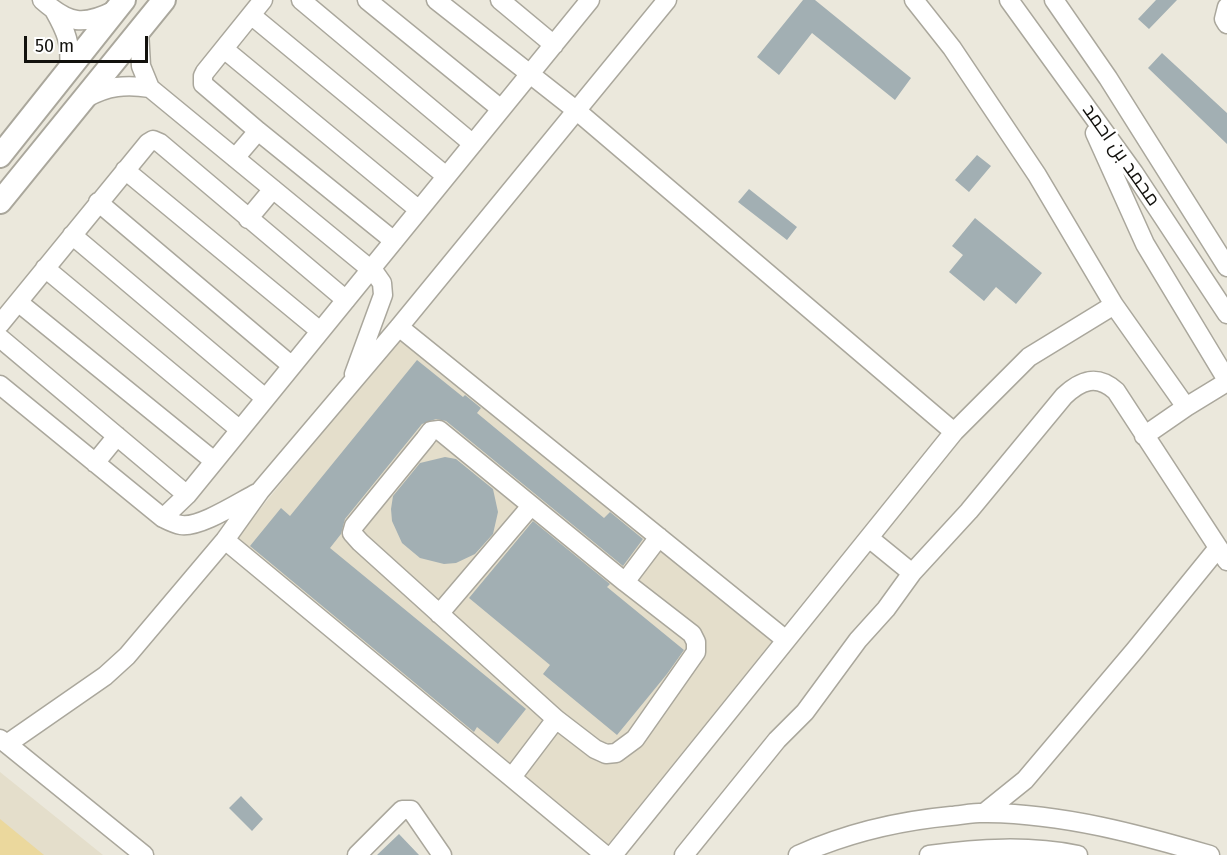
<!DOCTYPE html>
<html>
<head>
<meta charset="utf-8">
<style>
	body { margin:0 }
	#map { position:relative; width:1227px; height:855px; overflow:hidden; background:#ebe8dc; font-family:"Fira Sans",sans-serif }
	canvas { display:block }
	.scale { position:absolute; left:24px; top:36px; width:124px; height:27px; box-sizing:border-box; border:3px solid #12110d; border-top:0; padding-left:8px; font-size:18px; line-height:21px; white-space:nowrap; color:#12110d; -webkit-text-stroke:4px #fff; paint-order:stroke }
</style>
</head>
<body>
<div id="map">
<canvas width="1227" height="855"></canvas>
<div class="scale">50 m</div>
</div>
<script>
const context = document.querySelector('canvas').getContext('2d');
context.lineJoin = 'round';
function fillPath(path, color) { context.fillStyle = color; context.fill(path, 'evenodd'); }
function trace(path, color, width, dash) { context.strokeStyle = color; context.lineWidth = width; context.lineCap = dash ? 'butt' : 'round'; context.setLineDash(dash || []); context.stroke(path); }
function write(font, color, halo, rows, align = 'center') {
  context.font = font + ' "Fira Sans",Cairo,sans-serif'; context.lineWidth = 5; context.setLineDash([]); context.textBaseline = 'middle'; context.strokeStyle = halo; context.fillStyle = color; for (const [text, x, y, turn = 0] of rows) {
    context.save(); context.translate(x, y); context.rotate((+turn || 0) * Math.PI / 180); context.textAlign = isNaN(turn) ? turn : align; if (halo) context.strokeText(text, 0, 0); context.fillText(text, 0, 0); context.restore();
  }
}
fillPath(new Path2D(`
	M 401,335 L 774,640 L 607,846 L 236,539 Z
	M 0,772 L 103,855 L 0,855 Z`), '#e4decb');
fillPath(new Path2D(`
	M 0,819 L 44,855 L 0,855 Z`), '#ebd89d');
fillPath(new Path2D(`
	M 803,0 L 815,0 L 911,78 L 895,100 L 812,33 L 779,75 L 757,57 Z
	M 1156,0 L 1177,0 L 1149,29 L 1138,19 Z
	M 1162,53 L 1227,113 L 1227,144 L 1148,68 Z
	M 977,155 L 991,166 L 969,192 L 955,180 Z
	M 749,189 L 797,227 L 787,240 L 738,202 Z
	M 975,218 L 1042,273 L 1016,304 L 996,287 L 984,301 L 949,272 L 963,255 L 952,246 Z
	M 417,360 L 463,397 L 465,395 L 481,408 L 477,413 L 604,518 L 610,512 L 643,539 L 623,566 L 446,421 L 436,419 L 422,424 L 345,519 L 341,534 L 330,548 L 526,709 L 498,744 L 477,727 L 474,732 L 250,546 L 281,508 L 290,516 Z
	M 445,457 L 456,459 L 493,489 L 498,512 L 493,534 L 475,554 L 456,563 L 444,564 L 420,558 L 402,543 L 392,521 L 391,509 L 393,496 L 420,463 Z
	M 533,521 L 610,584 L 607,587 L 684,650 L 667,674 L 617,735 L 543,674 L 550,665 L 469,598 Z
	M 241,796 L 263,819 L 252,831 L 229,808 Z
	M 399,834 L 419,855 L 377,855 Z`), '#a2afb3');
const minor = new Path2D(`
	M 42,0 C 69,24 83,26 115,10
	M 263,0 L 205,72 L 203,76 L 203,84 L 258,131 L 394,241
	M 301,0 L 473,144
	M 367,0 L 501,109
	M 436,0 L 577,111 L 954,432 L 613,855
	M 500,0 L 554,45
	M 914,0 L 952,48 L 1037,175 L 1114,305 L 1186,407 L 1227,382
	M 1009,0 L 1134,173 L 1227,314
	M 1054,0 L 1108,78 L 1227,267
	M 1227,7 L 1224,19 L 1227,24
	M 54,10 C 67,33 71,43 69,70
	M 251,15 L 446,176
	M 139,30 L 141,66 L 150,88 L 375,273 L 382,283 L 383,295 L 354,374
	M 224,49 L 419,210
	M 86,98 C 107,86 126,84 150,88
	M 1095,133 L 1145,244 L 1227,380
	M 235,158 L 258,131
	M 125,170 L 320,331
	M 98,202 L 292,366
	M 248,219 L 273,189
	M 72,235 L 265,398
	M 45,268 L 240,430
	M 18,302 L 214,461
	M 0,324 L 148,143 L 153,140 L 160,143 L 346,300
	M 399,327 L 786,640
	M 0,338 L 187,495
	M 0,385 L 163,518 C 169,521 175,524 181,525 C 200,528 239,502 257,493
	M 439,430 L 625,582 L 692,634 L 696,642 L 696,652 L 635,739 L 616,753 L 606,754 L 595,749 L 556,719 L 360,542 L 352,533 L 354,526 L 425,439 L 431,431 Z
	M 954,432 L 1029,357 L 1114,305
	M 1144,436 L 1186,407
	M 95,463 L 117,436
	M 163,518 L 187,495 L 590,0
	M 869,538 L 912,573
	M 225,540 L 605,855
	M 625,582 L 659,537
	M 439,614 L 531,506
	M 0,739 L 7,744 L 105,676 L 127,656 L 225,540 L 260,491 L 399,327 L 667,0
	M 7,744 L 144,855
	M 512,777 L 556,719
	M 984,813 L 1025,780 L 1135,650 L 1218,548
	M 357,855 L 402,810 L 411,810 L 442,855
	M 684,855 L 777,740 L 805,712 L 858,640 L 886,609 L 912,573 L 969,511 L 1064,396 C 1081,380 1097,374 1116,391 L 1227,561
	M 798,855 C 847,833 898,821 951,816 C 963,815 976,812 988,813 C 1064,814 1138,834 1210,855
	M 929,855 C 979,848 1029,845 1078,855`);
const major = new Path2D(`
	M 0,156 L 124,0
	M 0,202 L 164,0`);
trace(minor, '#aaa79c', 21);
trace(major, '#aaa79c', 26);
trace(minor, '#fff', 18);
trace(major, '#fff', 22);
write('20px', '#12110d', '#fff', [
	["محمد بن احمد",1121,155,55]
]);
</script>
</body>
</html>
